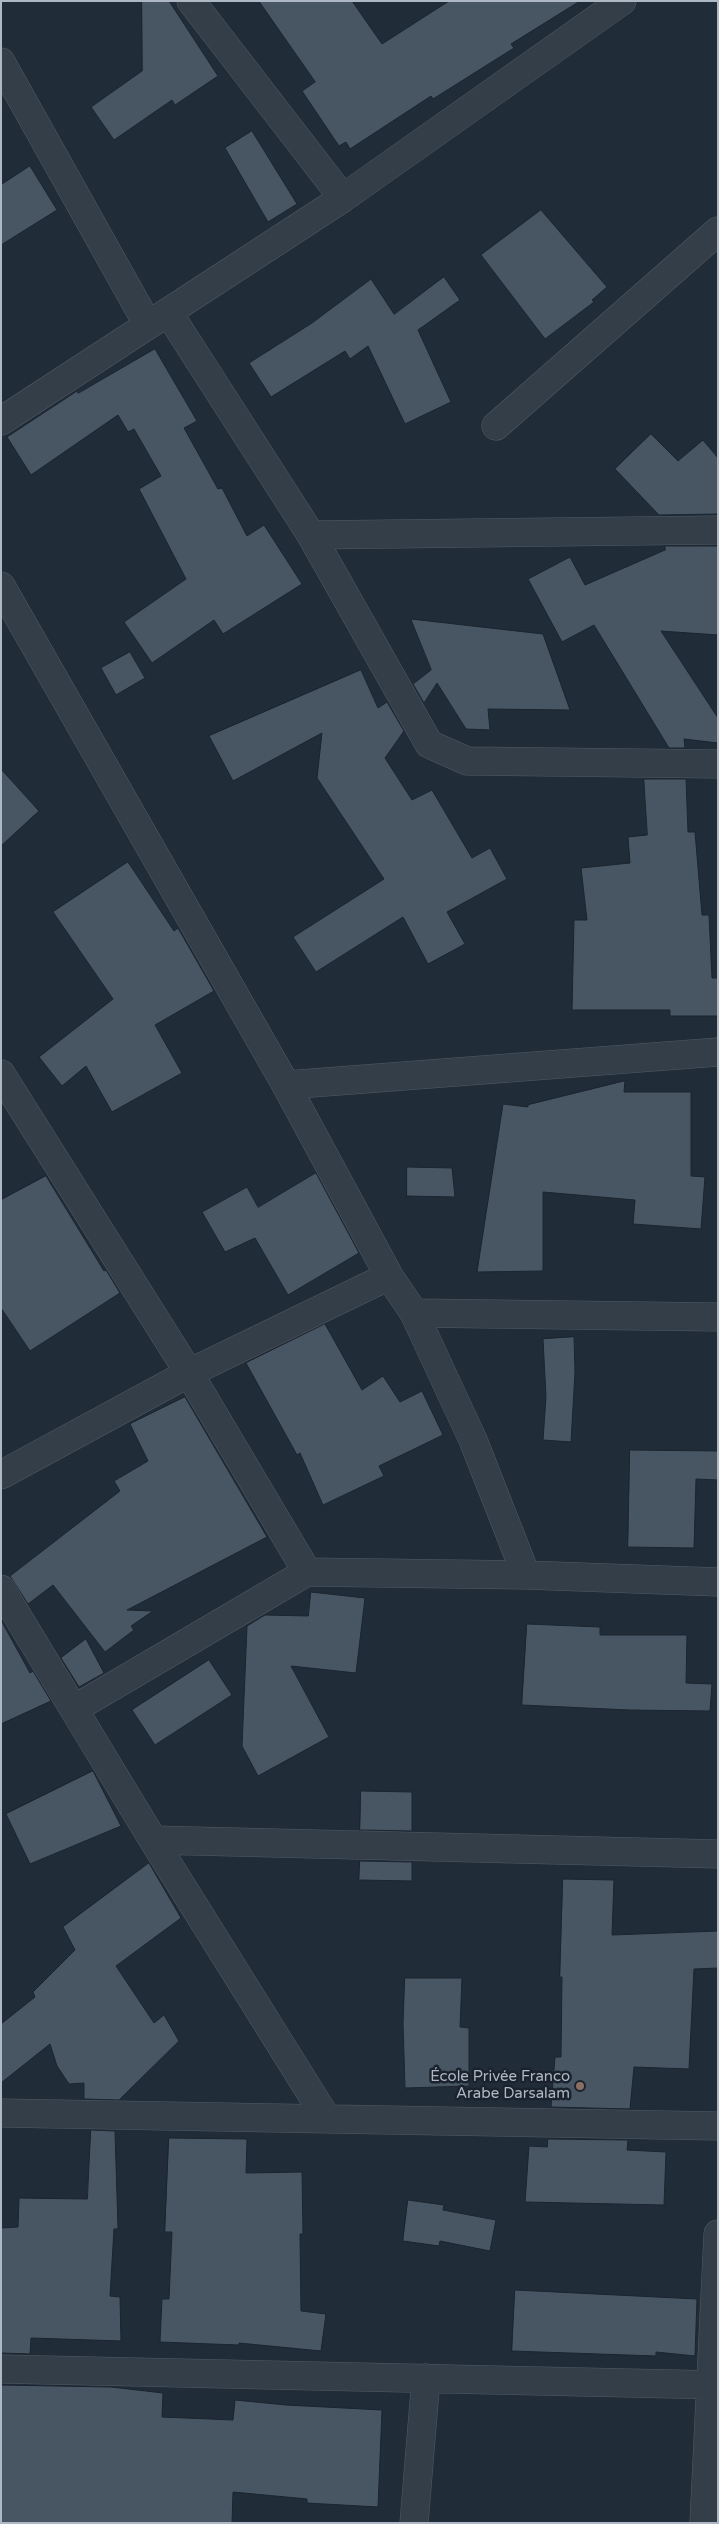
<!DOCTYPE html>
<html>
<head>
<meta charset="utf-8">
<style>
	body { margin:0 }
	#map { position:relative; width:719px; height:2524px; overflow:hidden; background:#202c38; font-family:"Varela Round",sans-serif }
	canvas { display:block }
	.frame { position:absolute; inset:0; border:2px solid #aeb8c5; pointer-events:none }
</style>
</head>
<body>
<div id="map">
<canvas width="719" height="2524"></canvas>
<div class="frame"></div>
</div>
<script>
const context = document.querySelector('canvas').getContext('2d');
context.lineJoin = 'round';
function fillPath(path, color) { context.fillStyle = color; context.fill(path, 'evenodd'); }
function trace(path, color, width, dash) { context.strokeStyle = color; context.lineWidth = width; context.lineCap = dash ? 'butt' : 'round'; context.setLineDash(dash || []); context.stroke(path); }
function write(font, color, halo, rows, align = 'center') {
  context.font = font + ' "Varela Round",sans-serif'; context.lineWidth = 5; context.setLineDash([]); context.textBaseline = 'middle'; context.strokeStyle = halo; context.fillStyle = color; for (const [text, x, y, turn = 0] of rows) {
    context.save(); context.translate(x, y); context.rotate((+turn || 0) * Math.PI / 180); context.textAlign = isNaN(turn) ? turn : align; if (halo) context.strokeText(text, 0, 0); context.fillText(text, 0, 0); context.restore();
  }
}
const building = new Path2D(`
	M 142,1 L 169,1 L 218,76 L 175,105 L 172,100 L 114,140 L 91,107 L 142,71 Z
	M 259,1 L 352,1 L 382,44 L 449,1 L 580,1 L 511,44 L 514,48 L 433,99 L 431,96 L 350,149 L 346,142 L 339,146 L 302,91 L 315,82 Z
	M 252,131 L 297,204 L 268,222 L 225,148 Z
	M 30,166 L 57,210 L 1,245 L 1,185 Z
	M 541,210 L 607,287 L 592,300 L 594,302 L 545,339 L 481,255 Z
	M 444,277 L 460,300 L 418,330 L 451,402 L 405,424 L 368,346 L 350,359 L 345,351 L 271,397 L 249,363 L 312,323 L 371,279 L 394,314 Z
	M 155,349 L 197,421 L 184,428 L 218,489 L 222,488 L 247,536 L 264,525 L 302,584 L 223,634 L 214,620 L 152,663 L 124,622 L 186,579 L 139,489 L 161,476 L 134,429 L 128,432 L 118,415 L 31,475 L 7,437 L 77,391 L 78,393 Z
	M 651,434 L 678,461 L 703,440 L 718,458 L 718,514 L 659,515 L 615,469 Z
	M 665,546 L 718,546 L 718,635 L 661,631 L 718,718 L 718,743 L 684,739 L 685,748 L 669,748 L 594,625 L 562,642 L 528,579 L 570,557 L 585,585 L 665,550 Z
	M 411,619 L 543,634 L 570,710 L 488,709 L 490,730 L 466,729 L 437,683 L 424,703 L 413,684 L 431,670 Z
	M 130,652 L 145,678 L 116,695 L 101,668 Z
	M 361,670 L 378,708 L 387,702 L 404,731 L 385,758 L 412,800 L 432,790 L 472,858 L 490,848 L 507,879 L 447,912 L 465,944 L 428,964 L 403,917 L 316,972 L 293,937 L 384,879 L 317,778 L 322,733 L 233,781 L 209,736 Z
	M 1,769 L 39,811 L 1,846 Z
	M 644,779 L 686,779 L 688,832 L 695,832 L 702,915 L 709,915 L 712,978 L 718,978 L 718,1016 L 670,1016 L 670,1010 L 572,1010 L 574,920 L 587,920 L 581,868 L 630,863 L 628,837 L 647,835 Z
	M 128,862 L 174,931 L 178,928 L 214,991 L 155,1025 L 182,1073 L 112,1112 L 86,1066 L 62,1086 L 39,1057 L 113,999 L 53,912 Z
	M 625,1081 L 624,1092 L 691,1092 L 691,1176 L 705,1177 L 701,1229 L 633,1224 L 635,1200 L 543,1192 L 543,1271 L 477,1272 L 503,1104 L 528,1107 L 528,1105 Z
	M 407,1167 L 452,1168 L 455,1197 L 407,1196 Z
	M 316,1173 L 359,1253 L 288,1295 L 255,1238 L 225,1252 L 202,1212 L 247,1187 L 258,1207 Z
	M 46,1176 L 104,1271 L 106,1270 L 120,1293 L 30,1351 L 1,1308 L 1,1200 Z
	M 325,1324 L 362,1390 L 383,1376 L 400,1402 L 422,1391 L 443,1435 L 379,1466 L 384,1476 L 323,1505 L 300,1453 L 297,1455 L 246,1363 Z
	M 574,1337 L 575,1372 L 571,1442 L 543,1440 L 546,1397 L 543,1339 Z
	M 185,1397 L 267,1537 L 127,1610 L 153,1611 L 131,1626 L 134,1630 L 105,1652 L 53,1585 L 28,1604 L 10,1576 L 120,1491 L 114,1481 L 148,1461 L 130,1424 Z
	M 630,1450 L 718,1451 L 718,1480 L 696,1479 L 694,1548 L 628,1547 Z
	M 311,1592 L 365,1598 L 356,1673 L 291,1666 L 329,1737 L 258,1776 L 242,1746 L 247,1626 L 265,1615 L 308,1616 Z
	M 1,1620 L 30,1673 L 33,1671 L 51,1701 L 1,1724 Z
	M 527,1624 L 600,1627 L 600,1635 L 687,1635 L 686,1683 L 712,1684 L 710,1711 L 629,1710 L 522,1705 Z
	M 86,1639 L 104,1673 L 79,1687 L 61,1658 Z
	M 209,1660 L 232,1695 L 155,1745 L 132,1710 Z
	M 93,1771 L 121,1826 L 30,1864 L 6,1814 Z
	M 361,1791 L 412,1792 L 412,1831 L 360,1830 Z
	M 360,1861 L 412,1862 L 412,1881 L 359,1880 Z
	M 149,1863 L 181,1918 L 116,1966 L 154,2023 L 164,2015 L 179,2041 L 119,2100 L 84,2099 L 84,2083 L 69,2084 L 57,2066 L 50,2044 L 1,2083 L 1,2024 L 35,1997 L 33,1992 L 75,1950 L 63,1927 Z
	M 563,1879 L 614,1880 L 612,1935 L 718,1931 L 718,1968 L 694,1969 L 689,2069 L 634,2067 L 630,2109 L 551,2107 L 555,2057 L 561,2057 L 562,1977 L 560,1977 Z
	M 405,1978 L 462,1978 L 460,2027 L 469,2028 L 469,2086 L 405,2088 L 403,2024 Z
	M 91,2130 L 115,2131 L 118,2229 L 114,2229 L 110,2296 L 120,2297 L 121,2341 L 31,2338 L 30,2354 L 1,2353 L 1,2228 L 18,2227 L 19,2198 L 87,2199 Z
	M 169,2138 L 247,2139 L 246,2173 L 302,2172 L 303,2234 L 300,2234 L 301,2311 L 326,2314 L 321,2351 L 239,2343 L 239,2345 L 160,2342 L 162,2299 L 169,2299 L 172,2232 L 165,2232 Z
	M 548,2139 L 628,2140 L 627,2150 L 666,2152 L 664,2205 L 525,2202 L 529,2146 L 547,2147 Z
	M 408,2200 L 444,2205 L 443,2210 L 496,2220 L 490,2251 L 440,2241 L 439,2246 L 403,2241 Z
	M 515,2290 L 697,2299 L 695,2356 L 656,2352 L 656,2356 L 512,2351 Z
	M 1,2385 L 111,2387 L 163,2393 L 162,2417 L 233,2420 L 235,2400 L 286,2405 L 382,2410 L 378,2507 L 307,2503 L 307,2499 L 233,2492 L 232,2523 L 1,2523 Z`);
fillPath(building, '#485664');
trace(building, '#1b252f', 1);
const minor = new Path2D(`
	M 191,1 L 343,198
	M 1,62 L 148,325
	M 168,312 L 311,535 L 429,744 L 467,761 L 718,764
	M 1,421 L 343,198 L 622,1
	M 496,426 L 718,231
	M 311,535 L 718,530
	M 1,586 L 286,1085 L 718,1052
	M 1,1074 L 189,1373 L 307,1572
	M 286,1085 L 389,1276 L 414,1313 L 473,1440 L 526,1575
	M 414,1313 L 718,1317
	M 1,1475 L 189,1373 L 389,1276
	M 1,1589 L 153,1840 L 327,2119
	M 74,1709 L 307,1572 L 526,1575 L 718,1582
	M 153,1840 L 718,1854
	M 1,2113 L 718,2126
	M 1,2369 L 718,2385
	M 414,2523 L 426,2378
	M 704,2523 L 718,2234`);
trace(minor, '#515b66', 29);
trace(minor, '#343e48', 28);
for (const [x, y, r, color] of [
	[580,2086,5,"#8d6e63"]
]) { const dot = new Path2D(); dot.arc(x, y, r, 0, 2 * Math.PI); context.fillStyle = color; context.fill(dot); trace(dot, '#1a232d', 2); }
write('15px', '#aeb8c5', '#1a232d', [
	["École Privée Franco",570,2077],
	["Arabe Darsalam",570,2094]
], 'right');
</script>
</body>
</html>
